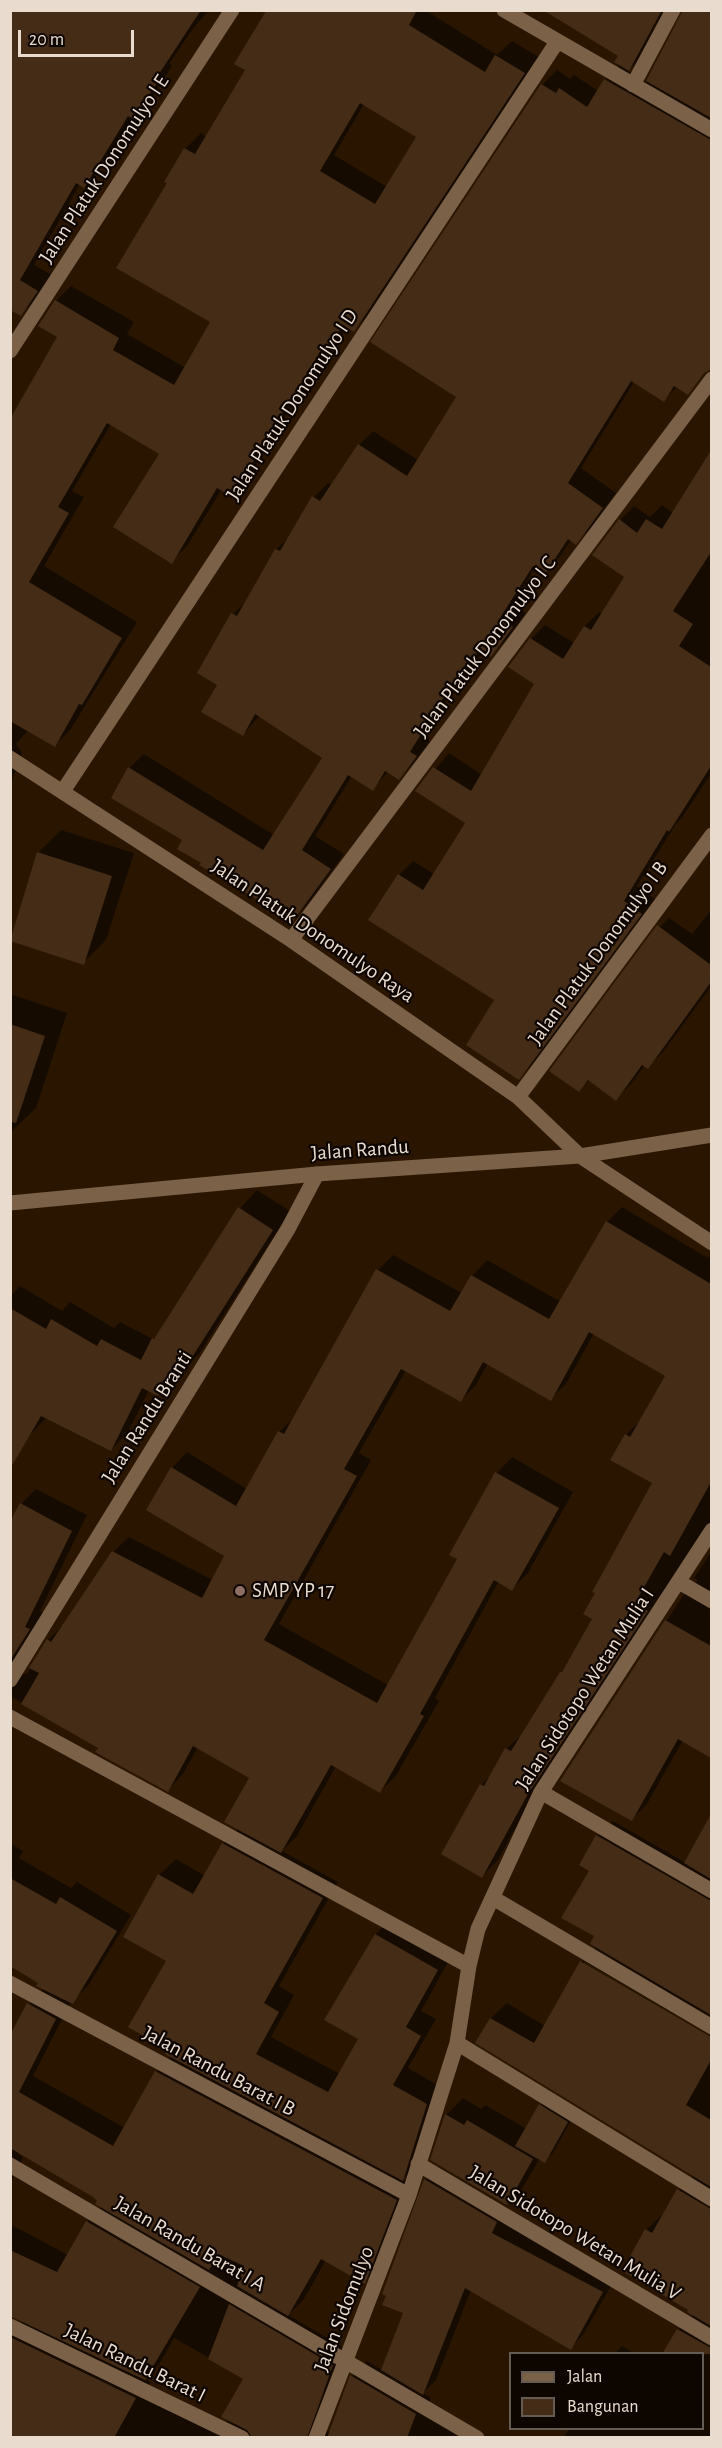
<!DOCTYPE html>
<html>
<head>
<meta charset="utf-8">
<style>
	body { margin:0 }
	#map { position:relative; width:722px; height:2448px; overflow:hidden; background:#2a1600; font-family:"Alegreya Sans",sans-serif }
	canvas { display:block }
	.frame { position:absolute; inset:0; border:12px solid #e9dbcd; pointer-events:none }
	.legend { position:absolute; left:509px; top:2352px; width:195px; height:78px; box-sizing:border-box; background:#0c0500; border:2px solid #645b52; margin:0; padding:8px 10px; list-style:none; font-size:18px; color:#e9dbcd }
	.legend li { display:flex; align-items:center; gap:12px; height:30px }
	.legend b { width:30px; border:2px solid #645b52 }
	.scale { position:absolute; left:18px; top:30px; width:116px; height:27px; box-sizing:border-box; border:3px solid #e9dbcd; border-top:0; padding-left:8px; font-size:18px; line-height:21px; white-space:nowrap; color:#e9dbcd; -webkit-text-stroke:4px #0c0500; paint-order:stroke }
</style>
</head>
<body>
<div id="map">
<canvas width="722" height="2448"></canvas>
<div class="frame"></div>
<ul class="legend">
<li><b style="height:8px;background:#7a6147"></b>Jalan</li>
<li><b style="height:16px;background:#442c16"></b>Bangunan</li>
</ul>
<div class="scale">20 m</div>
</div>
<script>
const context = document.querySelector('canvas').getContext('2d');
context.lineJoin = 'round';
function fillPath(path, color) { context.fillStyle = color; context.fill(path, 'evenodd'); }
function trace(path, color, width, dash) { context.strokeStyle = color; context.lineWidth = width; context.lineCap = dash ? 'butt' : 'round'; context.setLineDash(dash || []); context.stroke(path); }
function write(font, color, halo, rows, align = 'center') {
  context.font = font + ' "Alegreya Sans",sans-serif'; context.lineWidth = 4.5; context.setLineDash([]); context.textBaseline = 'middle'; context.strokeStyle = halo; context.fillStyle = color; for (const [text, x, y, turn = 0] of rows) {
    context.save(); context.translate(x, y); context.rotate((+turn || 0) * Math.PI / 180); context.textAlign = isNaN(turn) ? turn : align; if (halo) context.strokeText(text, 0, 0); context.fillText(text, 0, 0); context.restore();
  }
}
fillPath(new Path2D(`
	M 57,10 L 209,10 L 192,30 L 169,64 L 172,66 L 148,102 L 132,117 L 99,171 L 84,187 L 80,184 L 34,265 L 52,275 L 36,299 L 21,314 L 10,308 Z
	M 268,10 L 425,10 L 497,55 L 512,41 L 539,57 L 369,315 L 354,330 L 347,326 L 340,337 L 325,352 L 247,479 L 232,495 L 222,489 L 187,546 L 171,562 L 161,453 L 111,424 L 72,491 L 84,497 L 44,566 L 137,622 L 70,730 L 55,745 L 28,730 L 16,744 L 22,752 L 10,787 L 10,422 L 59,336 L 56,301 L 71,286 L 134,322 L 127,334 L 186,368 L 212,322 L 169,183 L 166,181 L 185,149 L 201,133 L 207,137 L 247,69 L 236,63 ZM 364,104 L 418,137 L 387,187 L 334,155 Z
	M 548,10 L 667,10 L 643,55 L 628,71 L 647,82 L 684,10 L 712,10 L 712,333 L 678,386 L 664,400 L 634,382 L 581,468 L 616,493 L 590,529 L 575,543 L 571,540 L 559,558 L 545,572 L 536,566 L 513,604 L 526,613 L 505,641 L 491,655 L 484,650 L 470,670 L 456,684 L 423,737 L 430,741 L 413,764 L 399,778 L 388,772 L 372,789 L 352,776 L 315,836 L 344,854 L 307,905 L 292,920 L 203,862 L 129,768 L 144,754 L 274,835 L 324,757 L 260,715 L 243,735 L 219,684 L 199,673 L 233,614 L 248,600 L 277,549 L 291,535 L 314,497 L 328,483 L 332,486 L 359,445 L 373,431 L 418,460 L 458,396 L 373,342 L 542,85 L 557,70 L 570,79 L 574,75 L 598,91 L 605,80 L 620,64 L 620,56 Z
	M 712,448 L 712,772 L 683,816 L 676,824 L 637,886 L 655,899 L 533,1064 L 519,1078 L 496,1000 L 399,875 L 413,861 L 434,874 L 467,823 L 417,790 L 449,753 L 482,775 L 536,684 L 531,639 L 545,625 L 574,643 L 585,626 L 599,612 L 602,614 L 626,576 L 620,520 L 634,506 L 650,517 L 662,505 L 673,513 Z
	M 61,830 L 134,853 L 106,940 L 83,963 L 38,853 Z
	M 712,909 L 712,985 L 663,1052 L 648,1067 L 645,1065 L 631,1084 L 616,1099 L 590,1080 L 579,1090 L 654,933 L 669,918 L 692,934 Z
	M 10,994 L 67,1013 L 36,1108 L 12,1131 L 10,1130 Z
	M 257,1190 L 290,1211 L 199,1354 L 181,1371 L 178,1370 L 175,1377 L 157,1394 L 149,1390 L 128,1432 L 111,1450 L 47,1417 L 27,1438 L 10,1429 L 10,1296 L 20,1286 L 62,1311 L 70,1302 L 114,1328 L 120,1322 L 153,1339 L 160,1332 L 240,1208 Z
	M 622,1207 L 708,1258 L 712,1253 L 712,1519 L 543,1777 L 498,1860 L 482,1876 L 481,1785 L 493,1774 L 506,1749 L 523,1734 L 538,1712 L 594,1618 L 654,1482 L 626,1435 L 642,1419 L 667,1376 L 594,1333 L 566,1384 L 550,1399 L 488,1363 L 476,1385 L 460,1401 L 406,1370 L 359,1453 L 371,1460 L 279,1624 L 388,1685 L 459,1559 L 451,1554 L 497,1473 L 512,1457 L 573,1492 L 528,1573 L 512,1589 L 499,1581 L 435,1698 L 439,1701 L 396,1776 L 380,1791 L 336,1766 L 297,1836 L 282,1851 L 338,1882 L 279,1986 L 294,1995 L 271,2037 L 340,2074 L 360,2039 L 326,2019 L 376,1934 L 392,1918 L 453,1953 L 421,2011 L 436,2019 L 408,2068 L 443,2088 L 419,2163 L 403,2179 L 412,2183 L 380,2266 L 364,2282 L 326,2260 L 304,2299 L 288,2315 L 348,2350 L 321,2424 L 328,2432 L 330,2432 L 352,2376 L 367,2361 L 382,2370 L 405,2312 L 384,2293 L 426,2180 L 439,2167 L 509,2209 L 504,2219 L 615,2279 L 583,2335 L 570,2348 L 471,2290 L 436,2380 L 423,2393 L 431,2398 L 425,2411 L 470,2438 L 10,2438 L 10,2333 L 24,2320 L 10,2309 L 10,2224 L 68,2255 L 87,2222 L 102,2206 L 99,2200 L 15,2149 L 23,2158 L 10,2184 L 10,2038 L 29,2004 L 44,1988 L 40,1982 L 10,1964 L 10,1843 L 23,1851 L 19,1858 L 71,1888 L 77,1882 L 131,1915 L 88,1986 L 71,2002 L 33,2076 L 125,2128 L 156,2072 L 172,2056 L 169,2049 L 168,1960 L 159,1875 L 176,1859 L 205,1876 L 223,1844 L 239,1828 L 251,1777 L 198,1747 L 183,1774 L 168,1790 L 100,1747 L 10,1696 L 10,1514 L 14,1516 L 21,1504 L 36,1489 L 87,1515 L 40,1611 L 44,1613 L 21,1674 L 27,1674 L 48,1640 L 63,1625 L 113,1552 L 129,1537 L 213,1580 L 226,1556 L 172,1468 L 187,1452 L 247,1489 L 279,1432 L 295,1417 L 378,1270 L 393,1255 L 462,1293 L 472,1276 L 487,1260 L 561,1302 L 607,1222 ZM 174,2338 L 245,2378 L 229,2419 L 223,2425 L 144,2393 L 151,2382 L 144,2379 L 160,2363 Z
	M 712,1551 L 712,1756 L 683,1740 L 647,1804 L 632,1819 L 562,1780 L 683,1596 L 698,1580 L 694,1578 Z
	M 712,1817 L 712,2036 L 584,1961 L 584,1965 L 712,2040 L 712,2438 L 564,2438 L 569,2428 L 702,2428 L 702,2354 L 664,2354 L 678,2330 L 694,2314 L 624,2271 L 646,2230 L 662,2215 L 664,2216 L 679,2190 L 693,2176 L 477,2042 L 491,2018 L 507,2003 L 545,2026 L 582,1962 L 597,1946 L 591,1870 L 597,1836 L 613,1821 L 686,1863 Z
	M 548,2097 L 575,2113 L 553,2153 L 545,2161 L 540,2158 L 523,2187 L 507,2203 L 446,2115 L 463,2098 L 481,2109 L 485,2105 L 527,2129 L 540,2105 Z
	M 622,2346 L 635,2354 L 614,2354 Z`), '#0007');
fillPath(new Path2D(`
	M 10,10 L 201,10 L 155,80 L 158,82 L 133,119 L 128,116 L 84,188 L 76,183 L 20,280 L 38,291 L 21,316 L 10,310 Z
	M 417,10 L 409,25 L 485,72 L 495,55 L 525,73 L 354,332 L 343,325 L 325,355 L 320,352 L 232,497 L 217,488 L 172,564 L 113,527 L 159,454 L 107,423 L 58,507 L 69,513 L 29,582 L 122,638 L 82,705 L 79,704 L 55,747 L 10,721 L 10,419 L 57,337 L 38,326 L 55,300 L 119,338 L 113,350 L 174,385 L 210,322 L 116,268 L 167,183 L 164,182 L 184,148 L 195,154 L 245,70 L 234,64 L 266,11 ZM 360,103 L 416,137 L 375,204 L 320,171 Z
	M 543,10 L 662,10 L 629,71 L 614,62 L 618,56 Z
	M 683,10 L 711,10 L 711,118 L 646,81 Z
	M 604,79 L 711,140 L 711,369 L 704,373 L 688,395 L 674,386 L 664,402 L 631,381 L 568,483 L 603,508 L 576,545 L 568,539 L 545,574 L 533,566 L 500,618 L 513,627 L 491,657 L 480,649 L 456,686 L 452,684 L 410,752 L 417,756 L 399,780 L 385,771 L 373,791 L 348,775 L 302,850 L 331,869 L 293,921 L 199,865 L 201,863 L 177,849 L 182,840 L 111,798 L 128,767 L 263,850 L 322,758 L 255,714 L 243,736 L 201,712 L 217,685 L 197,673 L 231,613 L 237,616 L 275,549 L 280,551 L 312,496 L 320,501 L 358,444 L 407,476 L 456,397 L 370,342 L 541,84 L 556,93 L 559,88 L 587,107 Z
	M 711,450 L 711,552 L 673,611 L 693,624 L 679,646 L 711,667 L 711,766 L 669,832 L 667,830 L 624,901 L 642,914 L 519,1080 L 466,1045 L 494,1000 L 368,920 L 398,874 L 423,890 L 465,823 L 415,791 L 433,767 L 471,791 L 534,684 L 508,667 L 530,638 L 563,659 L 584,626 L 591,630 L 624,577 L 592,555 L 619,519 L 637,533 L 646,519 L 662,529 Z
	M 37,852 L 112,876 L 84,965 L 10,941 Z
	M 657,925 L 711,965 L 711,982 L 648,1069 L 642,1065 L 616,1101 L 588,1080 L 579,1092 L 549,1071 Z
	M 10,1024 L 45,1036 L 16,1123 L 10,1122 Z
	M 238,1207 L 273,1230 L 182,1373 L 172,1368 L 158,1396 L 142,1388 L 111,1451 L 41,1416 L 10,1469 L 10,1308 L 46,1329 L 51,1319 L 97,1346 L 101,1339 L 141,1360 L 152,1338 L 154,1339 Z
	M 606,1221 L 711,1284 L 711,1482 L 670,1556 L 664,1552 L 635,1603 L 648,1611 L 528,1794 L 482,1878 L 441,1854 L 480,1784 L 484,1786 L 505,1748 L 511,1751 L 560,1672 L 562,1672 L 592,1619 L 583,1614 L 595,1593 L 592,1592 L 652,1483 L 610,1460 L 625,1434 L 630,1437 L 665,1376 L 589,1332 L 551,1401 L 483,1362 L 461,1402 L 401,1369 L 344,1469 L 357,1476 L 264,1640 L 377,1703 L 457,1559 L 449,1555 L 495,1472 L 559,1508 L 512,1591 L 494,1580 L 420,1714 L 424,1716 L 380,1793 L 331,1765 L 281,1853 L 224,1822 L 249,1778 L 193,1746 L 168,1792 L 95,1752 L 98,1748 L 21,1704 L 39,1673 L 29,1668 L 47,1639 L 51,1642 L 112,1551 L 202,1598 L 224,1556 L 146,1510 L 171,1467 L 236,1506 L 278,1431 L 284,1434 L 376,1269 L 450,1311 L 471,1275 L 549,1319 Z
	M 20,1503 L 72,1531 L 25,1627 L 30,1629 L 11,1659 L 10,1521 Z
	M 665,1620 L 711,1646 L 711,1758 L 678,1739 L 632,1821 L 560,1781 Z
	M 711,1814 L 711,1879 L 684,1863 Z
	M 596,1835 L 711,1901 L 711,2015 L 590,1944 L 594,1936 L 561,1918 L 589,1871 L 579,1865 Z
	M 222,1843 L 323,1898 L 264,2003 L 279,2012 L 256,2054 L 328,2092 L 358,2039 L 324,2020 L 375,1934 L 438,1970 L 406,2027 L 421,2036 L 393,2085 L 427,2104 L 403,2181 L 165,2054 L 167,2049 L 128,2027 L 166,1961 L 123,1937 L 158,1874 L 193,1894 Z
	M 10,1878 L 56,1904 L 60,1897 L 117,1931 L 73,2004 L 36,1986 L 38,1983 L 10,1966 Z
	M 580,1961 L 711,2037 L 711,2060 L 686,2105 L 711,2120 L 711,2187 L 475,2043 L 490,2018 L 534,2043 Z
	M 27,2003 L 56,2019 L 19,2092 L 113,2146 L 155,2071 L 397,2200 L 365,2284 L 321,2259 L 288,2316 L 237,2286 L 244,2266 L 218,2254 L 209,2270 L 95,2204 L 97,2201 L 93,2197 L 10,2148 L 10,2035 Z
	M 539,2104 L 568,2122 L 545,2163 L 515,2146 Z
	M 445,2114 L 464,2125 L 467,2120 L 533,2159 L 507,2205 L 430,2160 Z
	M 424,2179 L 497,2222 L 492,2233 L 603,2292 L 571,2350 L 465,2288 L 423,2395 L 381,2370 L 403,2313 L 382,2305 L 386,2296 L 382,2294 Z
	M 677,2189 L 711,2209 L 711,2326 L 687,2312 L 688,2310 L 622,2271 L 645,2229 L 652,2233 Z
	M 86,2221 L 200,2287 L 145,2380 L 10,2316 L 10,2250 L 57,2272 Z
	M 229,2304 L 333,2365 L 307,2438 L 252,2438 L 247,2430 L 221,2417 L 243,2379 L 208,2359 Z
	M 677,2329 L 711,2348 L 711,2354 L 662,2354 Z
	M 10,2337 L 136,2398 L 114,2438 L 10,2438 Z
	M 350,2375 L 416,2414 L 407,2438 L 327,2438 Z`), '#442c16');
trace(new Path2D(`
	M 504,10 L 712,130
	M 633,85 L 673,10
	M 10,351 L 232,10
	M 10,758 L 291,940 L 518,1097 L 580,1156 L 712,1243
	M 63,791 L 557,42
	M 291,940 L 712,379
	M 518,1097 L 712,835
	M 679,1582 L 712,1601
	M 10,1680 L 288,1229 L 317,1174
	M 10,1717 L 469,1966
	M 541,1792 L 712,1891
	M 493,1898 L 712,2027
	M 10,1983 L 409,2195
	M 457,2043 L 712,2199
	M 418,2164 L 712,2338
	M 10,2165 L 477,2438
	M 10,2326 L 242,2438
	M 316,2438 L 409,2195 L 457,2043 L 469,1966 L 478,1929 L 541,1792 L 712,1530`), '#7a6147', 15);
trace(new Path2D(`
	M 10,1203 L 317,1174 L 580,1156 L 712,1135`), '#7a6147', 15);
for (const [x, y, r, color] of [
	[240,1591,6,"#8d6e63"]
]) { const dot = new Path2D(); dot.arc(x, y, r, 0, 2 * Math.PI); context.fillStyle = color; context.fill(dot); trace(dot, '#0c0500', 2); }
write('21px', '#e9dbcd', '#0c0500', [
	["Jalan Platuk Donomulyo I E",104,169,-57],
	["Jalan Platuk Donomulyo I D",292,405,-57],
	["Jalan Platuk Donomulyo I C",485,647,-53],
	["Jalan Platuk Donomulyo Raya",313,931,34],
	["Jalan Platuk Donomulyo I B",598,953,-54],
	["Jalan Randu",360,1150,-4],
	["Jalan Randu Branti",147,1417,-58],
	["Jalan Sidotopo Wetan Mulia I",585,1689,-57],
	["Jalan Randu Barat I B",219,2071,28],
	["Jalan Sidotopo Wetan Mulia V",575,2233,31],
	["Jalan Randu Barat I A",190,2244,30],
	["Jalan Sidomulyo",344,2309,-69],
	["Jalan Randu Barat I",135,2363,26]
]);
write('21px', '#e9dbcd', '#0c0500', [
	["SMP YP 17",252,1591]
], 'left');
</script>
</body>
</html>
